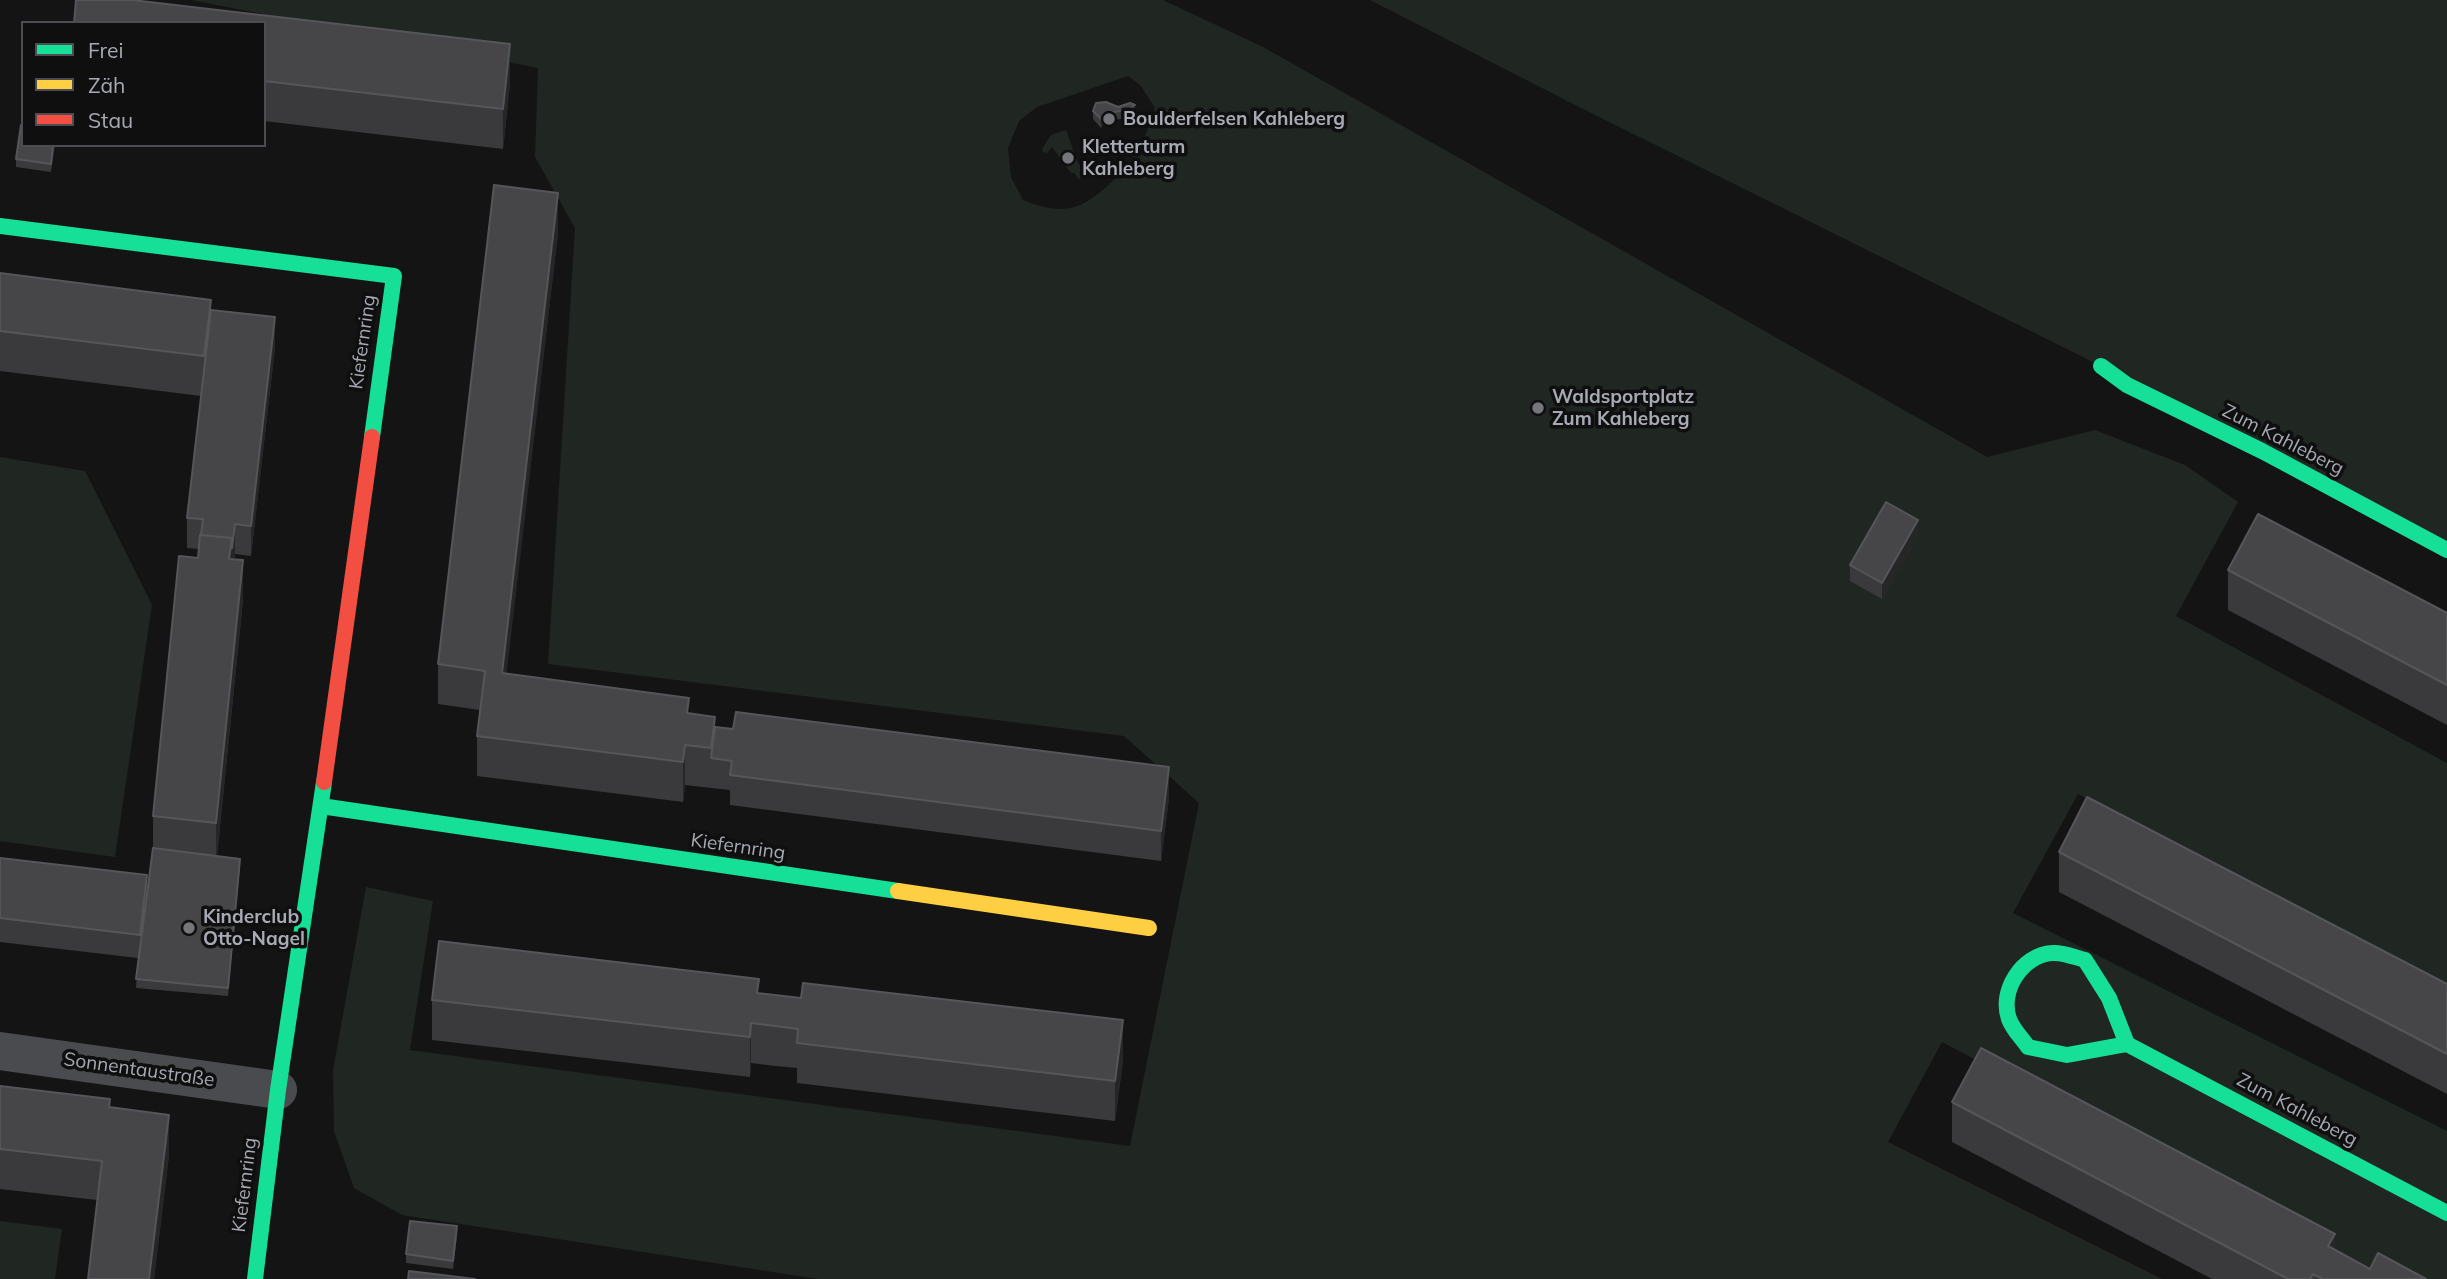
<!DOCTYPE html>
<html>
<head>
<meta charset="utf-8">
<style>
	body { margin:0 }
	#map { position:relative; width:2447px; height:1279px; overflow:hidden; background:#141415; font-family:Mulish,sans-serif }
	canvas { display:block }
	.legend { position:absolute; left:21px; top:21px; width:245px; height:126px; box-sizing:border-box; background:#0f0f10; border:2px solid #4c4d52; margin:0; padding:9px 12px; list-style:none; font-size:21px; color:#a7aab4 }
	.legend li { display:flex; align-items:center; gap:14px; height:35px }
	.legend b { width:35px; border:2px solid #4c4d52 }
</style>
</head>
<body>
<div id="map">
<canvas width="2447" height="1279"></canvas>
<ul class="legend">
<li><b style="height:9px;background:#16e098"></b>Frei</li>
<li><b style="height:9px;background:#ffcf43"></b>Zäh</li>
<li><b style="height:9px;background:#f24e42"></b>Stau</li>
</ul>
</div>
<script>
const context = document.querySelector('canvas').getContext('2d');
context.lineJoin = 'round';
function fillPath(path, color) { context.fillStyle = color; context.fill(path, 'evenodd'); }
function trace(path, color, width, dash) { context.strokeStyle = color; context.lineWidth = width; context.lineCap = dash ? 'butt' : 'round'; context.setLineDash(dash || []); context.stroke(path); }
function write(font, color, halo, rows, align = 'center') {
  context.font = font + ' Mulish,sans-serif'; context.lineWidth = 7; context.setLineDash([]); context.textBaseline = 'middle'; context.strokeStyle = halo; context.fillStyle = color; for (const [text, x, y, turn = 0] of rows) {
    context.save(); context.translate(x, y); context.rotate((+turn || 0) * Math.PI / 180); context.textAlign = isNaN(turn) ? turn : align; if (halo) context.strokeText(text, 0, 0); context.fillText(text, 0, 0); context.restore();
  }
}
fillPath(new Path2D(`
	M 191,0 L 1163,0 L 1265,48 L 1987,457 L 2095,430 L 2185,465 L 2238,502 L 2176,616 L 2447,763 L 2447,986 L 2078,794 L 2013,913 L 2447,1131 L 2447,1279 L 2392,1279 L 1942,1042 L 1888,1142 L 2162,1279 L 818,1279 L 402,1215 L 354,1188 L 334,1131 L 333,1070 L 366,887 L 433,901 L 410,1050 L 1130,1146 L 1199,803 L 1124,736 L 548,664 L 575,228 L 535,157 L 538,68 ZM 1128,76 L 1141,86 L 1155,108 C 1150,121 1146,137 1139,148 C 1126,169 1096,203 1071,208 C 1054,211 1039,206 1023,200 L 1011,177 L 1008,148 L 1019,121 L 1037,107 Z
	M 1370,0 L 2447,0 L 2447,550 L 2101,366 L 1581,108 Z
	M 1066,130 L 1078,163 L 1087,170 L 1087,175 L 1079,179 L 1074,173 L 1071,173 L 1052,147 L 1047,153 L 1043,152 L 1042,149 L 1051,135 Z
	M 0,457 L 85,471 L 152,605 L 115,857 L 0,841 Z
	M 0,1221 L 62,1229 L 55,1279 L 0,1279 Z`), '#202622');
trace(new Path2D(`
	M 0,1051 L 278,1090`), '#4a4b4e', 38);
trace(new Path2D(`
	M 0,226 L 394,276 L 372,437
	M 2101,366 L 2127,385 L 2262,451 L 2447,550
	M 321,806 L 898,891
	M 2127,1044 L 2109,998 L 2085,960 C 2074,957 2063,952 2052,953 C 2022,955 1999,991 2009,1019 C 2013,1030 2022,1038 2028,1047 L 2067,1055 L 2127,1044 L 2447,1213
	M 255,1279 L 278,1090 L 324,782`), '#16e098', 16);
trace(new Path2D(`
	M 898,891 L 1149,928`), '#ffcf43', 16);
trace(new Path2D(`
	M 324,782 L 372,437`), '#f24e42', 16);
fillPath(new Path2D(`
	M 264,23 L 510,84 L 503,149 L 264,121 Z
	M 1130,103 L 1135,113 L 1128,118 L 1106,121 L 1101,128 L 1093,119 L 1093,111 L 1118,107 Z
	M 55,145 L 51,172 L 16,167 L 16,159 Z
	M 558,233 L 506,674 L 689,713 L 715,727 L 1169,798 L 1161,861 L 730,805 L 730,790 L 711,788 L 685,785 L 683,802 L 477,776 L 477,736 L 480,710 L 438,704 L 438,664 Z
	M 0,273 L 211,310 L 275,347 L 251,556 L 235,554 L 234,560 L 243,600 L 217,856 L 240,867 L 228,996 L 136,988 L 138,958 L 0,942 L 0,858 L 147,895 L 153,848 L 153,816 L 198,558 L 199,549 L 187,548 L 187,518 L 201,396 L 0,371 Z
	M 1918,536 L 1882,599 L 1850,581 L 1850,565 Z
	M 2228,570 L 2447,613 L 2447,725 L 2228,610 Z
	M 2059,852 L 2447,984 L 2447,1094 L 2059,892 Z
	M 759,993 L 1123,1060 L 1115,1121 L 797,1083 L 797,1068 L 775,1066 L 751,1063 L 750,1077 L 432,1040 L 432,1000 Z
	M 0,1086 L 110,1108 L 169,1155 L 154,1279 L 88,1279 L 97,1200 L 0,1189 Z
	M 1952,1102 L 2335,1250 L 2370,1269 L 2426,1279 L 2212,1279 L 1952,1142 Z
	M 457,1235 L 453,1269 L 406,1263 L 406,1254 Z`), '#3a3a3c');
fillPath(new Path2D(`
	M 510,44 L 510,84 L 503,149 L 503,109 Z
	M 1135,105 L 1135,113 L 1128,118 L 1128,110 Z
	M 1106,113 L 1106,121 L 1101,128 L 1101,119 Z
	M 558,193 L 558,233 L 502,713 L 502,673 Z
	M 275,317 L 275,347 L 251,556 L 251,526 Z
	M 1918,520 L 1918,536 L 1882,599 L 1882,583 Z
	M 235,524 L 235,554 L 232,578 L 229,559 L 232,538 Z
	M 243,560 L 243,600 L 216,863 L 216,823 Z
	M 685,745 L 685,785 L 683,802 L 683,762 Z
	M 1169,767 L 1169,798 L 1161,861 L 1161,831 Z
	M 240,859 L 240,867 L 228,996 L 228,988 Z
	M 147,875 L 147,898 L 140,958 L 140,935 Z
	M 1123,1020 L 1123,1060 L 1115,1121 L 1115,1081 Z
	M 751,1023 L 751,1063 L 750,1077 L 750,1037 Z
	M 169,1115 L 169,1155 L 154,1279 L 149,1279 Z
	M 457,1226 L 457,1235 L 453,1269 L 453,1261 Z
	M 2335,1234 L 2335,1274 L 2328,1246 Z`), '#262627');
const building = new Path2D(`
	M 76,0 L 132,0 L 510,44 L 503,109 L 264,81 L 264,23 L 74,23 Z
	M 1106,102 L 1118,107 L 1130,103 L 1135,105 L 1128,110 L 1106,113 L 1101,119 L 1093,111 L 1096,103 Z
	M 21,125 L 23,126 L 23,145 L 53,145 L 51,164 L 16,159 Z
	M 494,185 L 558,193 L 502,673 L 689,698 L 687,713 L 715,717 L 711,748 L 685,745 L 683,762 L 477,736 L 485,671 L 438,664 Z
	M 0,273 L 211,300 L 204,356 L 0,331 Z
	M 211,310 L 275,317 L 251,526 L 235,524 L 232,548 L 232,538 L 201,535 L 203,519 L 187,518 Z
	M 1886,502 L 1918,520 L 1882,583 L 1850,565 Z
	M 2258,514 L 2447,613 L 2447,685 L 2228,570 Z
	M 200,535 L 232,538 L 229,559 L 243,560 L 216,823 L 153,816 L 179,556 L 198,558 Z
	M 736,712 L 1169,767 L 1161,831 L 730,775 L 732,761 L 711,758 L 715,727 L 733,729 Z
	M 2087,797 L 2447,984 L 2447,1054 L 2059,852 Z
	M 153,848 L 240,859 L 228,988 L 136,979 Z
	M 0,858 L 147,875 L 140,935 L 0,918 Z
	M 439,941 L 759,979 L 757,993 L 801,998 L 803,983 L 1123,1020 L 1115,1081 L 797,1043 L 798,1029 L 775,1026 L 751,1023 L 750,1037 L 432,1000 Z
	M 1981,1048 L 2335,1234 L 2328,1246 L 2370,1269 L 2378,1253 L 2426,1279 L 2323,1279 L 2313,1274 L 2310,1279 L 2288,1279 L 1952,1102 Z
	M 0,1086 L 110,1099 L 109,1107 L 169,1115 L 149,1279 L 88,1279 L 102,1161 L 0,1149 Z
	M 410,1221 L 457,1226 L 453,1261 L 406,1254 Z
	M 409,1271 L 475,1279 L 408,1279 Z`);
fillPath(building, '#464649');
trace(building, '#55565a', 2);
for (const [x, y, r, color] of [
	[1109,119,7,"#74767c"],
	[1068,158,7,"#74767c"],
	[1538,408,7,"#74767c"],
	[189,928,7,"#74767c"]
]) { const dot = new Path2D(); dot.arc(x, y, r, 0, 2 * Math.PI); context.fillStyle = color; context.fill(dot); trace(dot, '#0f0f10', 2.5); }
write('bold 19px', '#a7aab4', '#0f0f10', [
	["Boulderfelsen Kahleberg",1123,119],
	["Kletterturm",1082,147],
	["Kahleberg",1082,169],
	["Waldsportplatz",1552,397],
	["Zum Kahleberg",1552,419],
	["Kinderclub",203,917],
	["Otto-Nagel",203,939]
], 'left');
write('19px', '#a7aab4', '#0f0f10', [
	["Kiefernring",363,342,-82],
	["Zum Kahleberg",2283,440,27],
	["Kiefernring",738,847,8],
	["Sonnentaustraße",139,1070,8],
	["Zum Kahleberg",2297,1110,28],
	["Kiefernring",245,1185,-83]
]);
</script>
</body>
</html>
